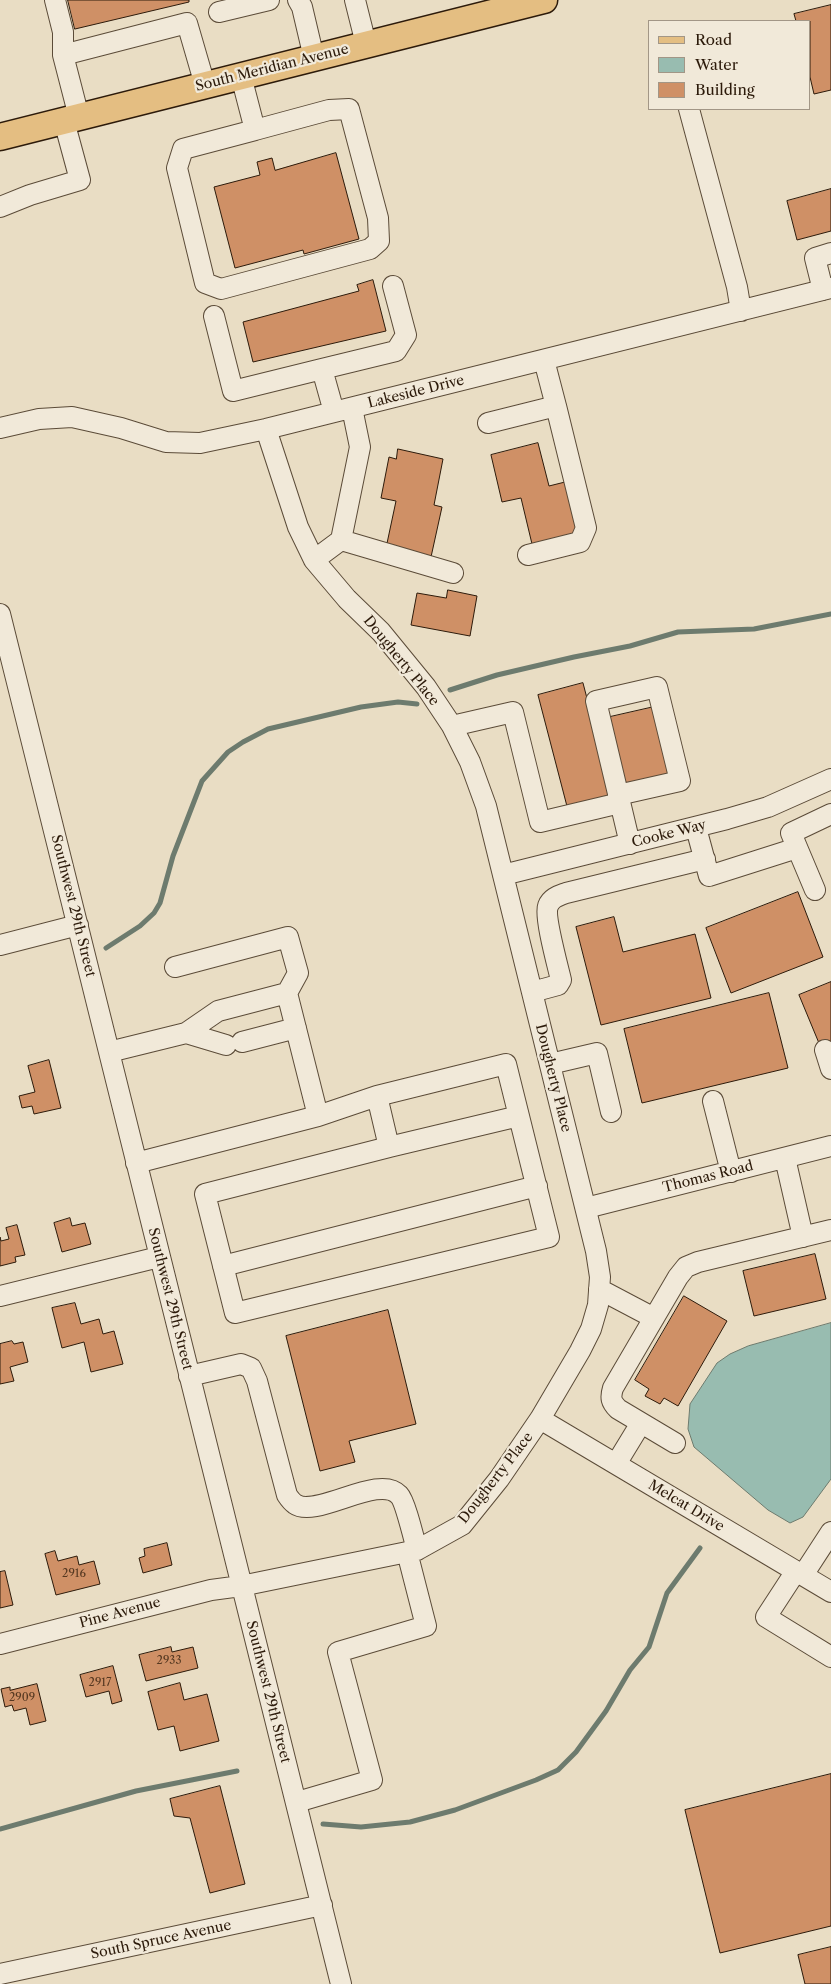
<!DOCTYPE html>
<html>
<head>
<meta charset="utf-8">
<style>
	body { margin:0 }
	#map { position:relative; width:831px; height:1984px; overflow:hidden; background:#e9ddc4; font-family:"Libre Caslon Text",serif }
	canvas { display:block }
	.legend { position:absolute; left:648px; top:20px; width:162px; height:90px; box-sizing:border-box; background:#f1e9d9; border:1px solid #a29686; margin:0; padding:6px 9px; list-style:none; font-size:15px; color:#2c1a0a }
	.legend li { display:flex; align-items:center; gap:10px; height:25px }
	.legend b { width:25px; border:1px solid #a29686 }
</style>
</head>
<body>
<div id="map">
<canvas width="831" height="1984"></canvas>
<ul class="legend">
<li><b style="height:6px;background:#e4be82"></b>Road</li>
<li><b style="height:14px;background:#98bcb0"></b>Water</li>
<li><b style="height:14px;background:#cf9066"></b>Building</li>
</ul>
</div>
<script>
const context = document.querySelector('canvas').getContext('2d');
context.lineJoin = 'round';
function fillPath(path, color) { context.fillStyle = color; context.fill(path, 'evenodd'); }
function trace(path, color, width, dash) { context.strokeStyle = color; context.lineWidth = width; context.lineCap = dash ? 'butt' : 'round'; context.setLineDash(dash || []); context.stroke(path); }
function write(font, color, halo, rows, align = 'center') {
  context.font = font + ' "Libre Caslon Text",serif'; context.lineWidth = 4.5; context.setLineDash([]); context.textBaseline = 'middle'; context.strokeStyle = halo; context.fillStyle = color; for (const [text, x, y, turn = 0] of rows) {
    context.save(); context.translate(x, y); context.rotate((+turn || 0) * Math.PI / 180); context.textAlign = isNaN(turn) ? turn : align; if (halo) context.strokeText(text, 0, 0); context.fillText(text, 0, 0); context.restore();
  }
}
const water = new Path2D(`
	M 831,1323 L 831,1479 L 803,1517 L 790,1523 L 768,1510 L 694,1447 L 688,1429 L 690,1404 L 717,1363 L 730,1354 L 748,1346 Z`);
fillPath(water, '#98bcb0');
trace(water, '#6d7b6e', 1);
trace(new Path2D(`
	M 450,690 L 497,675 L 574,657 L 630,646 L 678,632 L 754,629 L 831,614
	M 106,948 L 140,926 L 154,913 L 160,903 L 173,856 L 202,781 L 228,752 L 243,742 L 268,729 L 361,707 L 398,702 L 417,704
	M 323,1824 L 361,1827 L 410,1822 L 455,1810 L 536,1780 L 558,1770 L 576,1752 L 606,1711 L 630,1670 L 649,1647 L 667,1593 L 700,1548
	M 0,1829 L 136,1791 L 237,1771`), '#6d7b6e', 5);
const building = new Path2D(`
	M 68,0 L 189,0 L 189,2 L 75,29 Z
	M 831,5 L 831,90 L 814,94 L 810,77 L 810,21 L 796,21 L 794,14 Z
	M 336,153 L 359,239 L 304,254 L 303,250 L 235,268 L 214,187 L 260,175 L 257,162 L 272,158 L 275,170 Z
	M 831,189 L 831,231 L 797,240 L 787,201 Z
	M 373,280 L 386,331 L 253,362 L 243,322 L 359,291 L 357,285 Z
	M 538,443 L 549,486 L 565,482 L 578,533 L 532,544 L 521,498 L 502,502 L 491,455 Z
	M 398,449 L 443,459 L 434,505 L 442,507 L 431,557 L 386,548 L 396,501 L 381,498 L 389,457 L 396,459 Z
	M 448,590 L 477,596 L 470,636 L 411,625 L 417,593 L 446,598 Z
	M 583,683 L 614,802 L 569,814 L 538,695 Z
	M 654,707 L 671,779 L 626,789 L 610,717 Z
	M 798,892 L 823,957 L 731,993 L 706,928 Z
	M 614,917 L 623,952 L 695,934 L 711,998 L 601,1025 L 576,927 Z
	M 831,982 L 831,1044 L 821,1048 L 799,995 Z
	M 769,993 L 788,1068 L 642,1103 L 624,1029 Z
	M 49,1060 L 61,1108 L 34,1114 L 32,1106 L 22,1108 L 19,1096 L 35,1092 L 28,1066 Z
	M 70,1218 L 72,1226 L 85,1223 L 91,1244 L 62,1252 L 54,1223 Z
	M 17,1225 L 25,1255 L 15,1257 L 16,1262 L 0,1266 L 0,1237 L 1,1241 L 9,1239 L 6,1228 Z
	M 815,1254 L 826,1299 L 754,1316 L 743,1271 Z
	M 684,1296 L 727,1321 L 678,1406 L 664,1398 L 660,1404 L 645,1396 L 649,1389 L 635,1380 Z
	M 75,1303 L 81,1324 L 99,1319 L 103,1334 L 114,1331 L 123,1364 L 91,1372 L 84,1342 L 62,1348 L 52,1308 Z
	M 388,1310 L 416,1424 L 349,1441 L 355,1462 L 320,1471 L 286,1336 Z
	M 12,1341 L 14,1344 L 23,1342 L 28,1362 L 10,1367 L 14,1381 L 0,1384 L 0,1344 Z
	M 167,1543 L 172,1565 L 143,1573 L 139,1558 L 145,1556 L 144,1549 Z
	M 55,1551 L 58,1561 L 77,1556 L 79,1565 L 94,1561 L 100,1584 L 56,1595 L 45,1554 Z
	M 5,1571 L 13,1605 L 0,1608 L 0,1572 Z
	M 171,1647 L 172,1652 L 193,1647 L 198,1668 L 146,1681 L 139,1655 Z
	M 113,1666 L 122,1701 L 112,1704 L 109,1691 L 86,1697 L 80,1675 Z
	M 180,1683 L 184,1700 L 207,1694 L 219,1741 L 180,1751 L 174,1726 L 158,1730 L 148,1692 Z
	M 37,1684 L 46,1721 L 30,1725 L 26,1708 L 14,1711 L 12,1705 L 5,1707 L 1,1689 L 10,1687 L 10,1690 Z
	M 831,1774 L 831,1926 L 720,1953 L 685,1810 Z
	M 220,1786 L 245,1884 L 210,1893 L 190,1818 L 174,1816 L 170,1799 Z
	M 831,1947 L 831,1984 L 805,1984 L 798,1955 Z`);
fillPath(building, '#cf9066');
trace(building, '#2c1a0a', 1);
const minor = new Path2D(`
	M 55,0 L 63,32 L 63,55
	M 298,0 L 302,7 L 314,58
	M 355,0 L 366,44
	M 219,12 L 269,0
	M 241,76 L 255,130 L 183,149 L 177,168 L 205,283 L 221,289 L 370,249 L 379,241 L 378,218 L 349,109 L 329,110 L 255,130
	M 689,109 L 737,287 L 741,311
	M 79,117 L 63,55 L 187,23 L 205,85
	M 0,207 L 30,195 L 80,180 L 64,121
	M 823,290 L 815,258 L 831,253
	M 214,316 L 233,391 L 322,369 L 334,412
	M 322,369 L 396,351 L 406,335 L 393,286
	M 488,423 L 556,406 L 544,360
	M 0,428 L 39,419 L 72,417 L 121,428 L 166,442 L 200,443 L 266,429 L 831,288
	M 341,540 L 453,573
	M 528,555 L 580,542 L 586,528 L 556,406
	M 314,560 L 341,540 L 360,447 L 352,408
	M 0,614 L 341,1984
	M 452,726 L 513,712 L 540,822 L 620,803
	M 618,795 L 680,781 L 657,687 L 596,701 L 630,844
	M 696,828 L 709,876 L 797,848
	M 503,875 L 727,819 L 768,807 L 831,779
	M 815,890 L 791,833 L 831,814
	M 0,945 L 78,925
	M 175,967 L 288,937 L 298,973 L 287,993
	M 532,992 L 558,985 L 561,980 C 558,967 544,916 548,906 C 551,898 558,896 566,893 L 705,859
	M 186,1033 L 226,1045
	M 242,1042 L 296,1028
	M 825,1050 L 831,1069
	M 109,1052 L 186,1033 L 218,1011 L 287,993 L 318,1116 L 136,1163
	M 550,1064 L 597,1053 L 611,1112
	M 713,1101 L 731,1172
	M 318,1116 L 377,1096 L 506,1064 L 549,1237 L 235,1313 L 205,1194 L 389,1147 L 377,1096
	M 389,1147 L 519,1116
	M 785,1158 L 803,1237
	M 586,1208 L 831,1146
	M 223,1266 L 537,1186
	M 599,1289 L 654,1318
	M 0,1296 L 159,1257
	M 189,1376 L 241,1364 L 251,1368 L 257,1381 L 287,1495 C 289,1498 292,1502 295,1504 C 316,1519 379,1473 399,1495 C 405,1501 414,1539 417,1550
	M 540,1419 L 831,1592
	M 675,1443 L 618,1409 C 611,1402 610,1398 613,1388 L 678,1277 L 686,1267 L 698,1262 L 831,1230
	M 616,1464 L 641,1423
	M 796,1571 L 766,1617 L 831,1657
	M 803,1575 L 831,1532
	M 0,1644 L 211,1590 L 241,1586 L 417,1550 L 462,1525 L 499,1479 L 540,1419 L 580,1351 L 591,1329 L 598,1305 L 600,1277 L 596,1251 L 486,806 L 470,762 L 452,726 L 426,687 L 381,632 L 347,599 L 314,560 L 298,527 L 266,429
	M 297,1802 L 372,1780 L 338,1652 L 426,1626 L 407,1552
	M 0,1974 L 322,1905`);
const major = new Path2D(`
	M 0,137 L 544,0`);
trace(minor, '#5b4b38', 22);
trace(major, '#2c1a0a', 29);
trace(minor, '#f1e9d9', 20);
trace(major, '#e4be82', 26);
write('11px', '#553821', null, [
	["2916",74,1574],
	["2933",169,1661],
	["2917",100,1683],
	["2909",22,1698]
]);
write('14px', '#2c1a0a', '#f1e9d9', [
	["South Meridian Avenue",272,68,-14],
	["Lakeside Drive",416,392,-14],
	["Dougherty Place",401,661,51],
	["Cooke Way",669,834,-14],
	["Southwest 29th Street",73,906,76],
	["Dougherty Place",553,1078,76],
	["Thomas Road",708,1177,-14],
	["Southwest 29th Street",170,1299,76],
	["Dougherty Place",496,1478,-52],
	["Melcat Drive",686,1506,31],
	["Pine Avenue",120,1613,-15],
	["Southwest 29th Street",268,1692,76],
	["South Spruce Avenue",161,1940,-12]
]);
</script>
</body>
</html>
